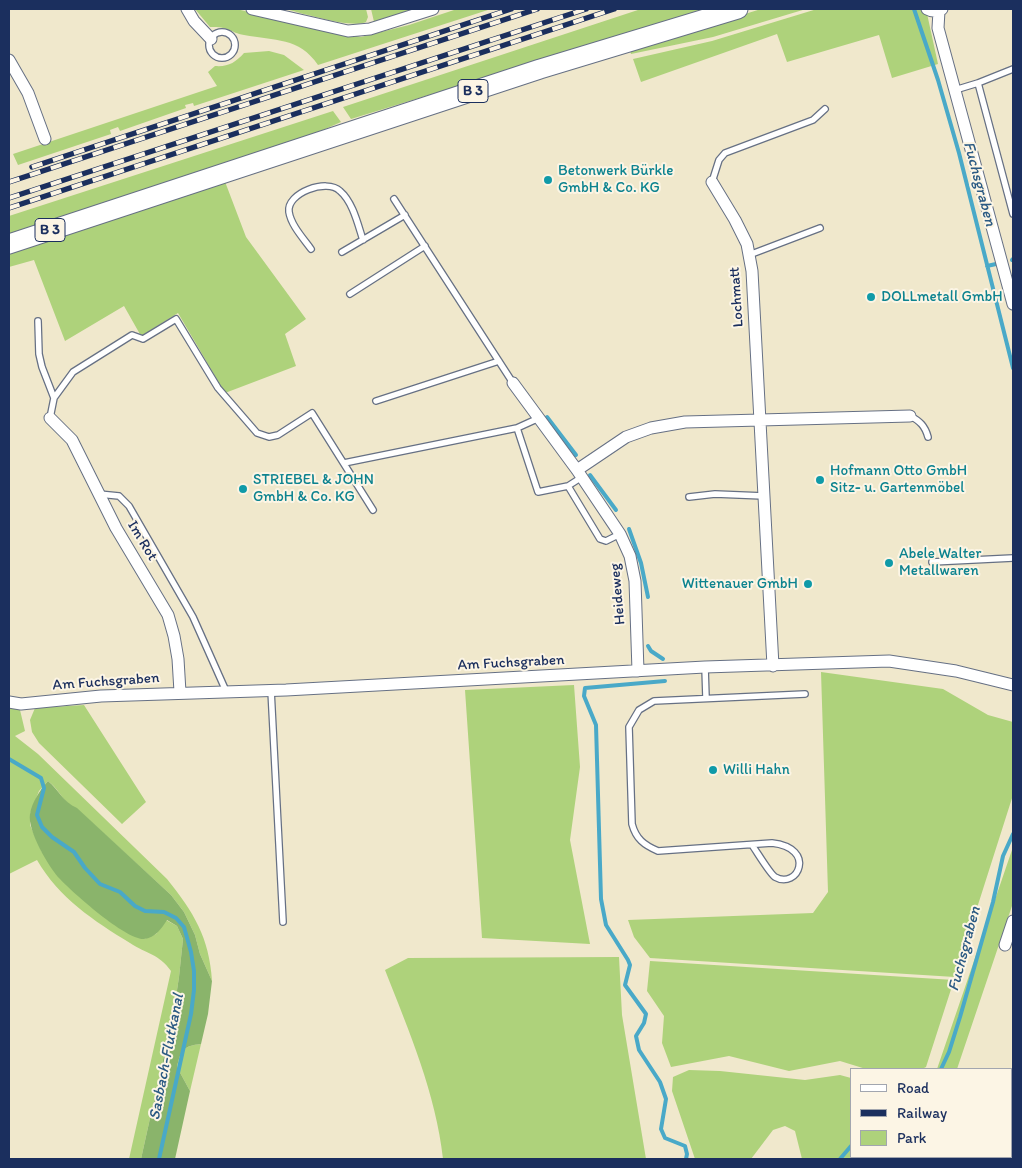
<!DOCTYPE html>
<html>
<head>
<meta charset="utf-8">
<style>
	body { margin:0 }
	#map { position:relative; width:1022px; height:1168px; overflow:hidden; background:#f0e8cc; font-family:Itim,sans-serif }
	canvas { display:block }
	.frame { position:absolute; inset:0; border:10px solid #1b2f5e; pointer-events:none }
	.legend { position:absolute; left:850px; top:1068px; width:162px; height:90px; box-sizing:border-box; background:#fcf5e5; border:1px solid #a2a6af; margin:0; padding:6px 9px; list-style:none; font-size:15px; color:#1b2f5e }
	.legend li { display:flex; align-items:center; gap:10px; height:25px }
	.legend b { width:25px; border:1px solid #a2a6af }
</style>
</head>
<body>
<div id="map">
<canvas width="1022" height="1168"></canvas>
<div class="frame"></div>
<ul class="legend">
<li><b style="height:6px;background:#fff"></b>Road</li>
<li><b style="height:6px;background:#1b2f5e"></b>Railway</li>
<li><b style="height:14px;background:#aed27b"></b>Park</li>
</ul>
</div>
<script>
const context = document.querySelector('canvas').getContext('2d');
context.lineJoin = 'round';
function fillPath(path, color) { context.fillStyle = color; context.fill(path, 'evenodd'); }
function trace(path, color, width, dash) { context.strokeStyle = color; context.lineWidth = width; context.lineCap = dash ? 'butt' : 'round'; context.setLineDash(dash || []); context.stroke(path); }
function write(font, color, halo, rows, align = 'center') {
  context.font = font + ' Itim,sans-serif'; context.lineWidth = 4; context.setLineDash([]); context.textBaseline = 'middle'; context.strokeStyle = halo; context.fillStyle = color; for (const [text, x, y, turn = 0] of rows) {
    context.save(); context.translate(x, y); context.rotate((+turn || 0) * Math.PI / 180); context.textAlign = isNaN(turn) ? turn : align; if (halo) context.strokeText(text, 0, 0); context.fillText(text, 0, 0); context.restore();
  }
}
fillPath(new Path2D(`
	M 195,9 L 236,9 L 361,37 L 409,25 L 457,9 L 491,9 L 318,65 C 299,37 275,41 244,35 C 229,32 229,26 210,27 Z
	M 285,9 L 366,9 L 368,17 L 366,22 C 352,29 302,13 285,9 Z
	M 371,9 L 428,9 L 375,26 Z
	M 641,9 L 708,9 L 351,119 L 343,107 Z
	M 761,9 L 806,9 L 713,37 L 631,54 L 630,50 Z
	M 817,9 L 926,9 L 938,64 L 892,78 L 879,35 L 787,62 L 777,34 L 641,82 L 633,59 L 712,41 Z
	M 269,51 L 284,55 L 304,70 L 194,106 L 193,103 L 185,105 L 186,108 L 120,131 L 118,127 L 110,130 L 111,134 L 18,165 L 13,154 L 217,86 L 208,72 L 215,66 C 228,67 235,63 244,53 Z
	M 333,111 L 341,122 L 314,134 L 9,234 L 9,216 Z
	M 224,179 L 246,237 L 306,319 L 285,334 L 296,366 L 225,393 L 178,313 L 141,336 L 124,306 L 65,341 L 34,260 L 9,267 L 9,253 Z
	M 821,672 L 943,689 L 988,715 L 1013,722 L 1013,795 L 955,977 L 650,958 L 634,937 L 628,920 L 813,913 L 828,892 Z
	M 574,685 L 580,767 L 570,840 L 590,944 L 482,938 L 465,690 Z
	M 84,705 L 146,802 L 122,824 L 39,743 L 32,732 L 30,720 L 35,708 Z
	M 9,707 L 20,710 L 25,731 L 15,736 L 38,754 L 167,879 C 194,913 209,937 212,981 L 200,954 L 195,935 L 184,912 L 171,895 L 77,809 C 62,802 60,790 48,781 L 39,791 L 30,814 L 30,825 L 42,852 L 144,939 L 156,934 L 166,920 L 177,926 L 183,939 L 179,977 L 174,1010 L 141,1159 L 129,1159 L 171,971 C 159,954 147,954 130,943 C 94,921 59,898 37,860 L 9,874 Z
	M 1013,847 L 1013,903 L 957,1069 L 937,1069 Z
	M 619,957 L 622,1015 L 646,1159 L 443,1159 C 436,1094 409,1031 385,970 L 408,958 Z
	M 650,961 L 954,980 L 926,1067 L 922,1069 L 866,1069 L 840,1061 L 789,1071 L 729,1056 L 671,1067 L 662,1043 L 664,1016 L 647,991 Z
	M 201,1044 L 190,1091 L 177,1067 C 181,1050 183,1046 201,1044 Z
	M 689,1070 L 720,1071 L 805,1080 L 840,1075 L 851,1078 L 851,1157 L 870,1157 L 868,1159 L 802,1159 L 795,1131 L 785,1126 L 773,1130 L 751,1159 L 695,1159 L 672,1091 L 673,1077 Z`), '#aed27b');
fillPath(new Path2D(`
	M 48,781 C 59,790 63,802 77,808 L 171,895 L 184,912 L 195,935 L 200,954 L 212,981 L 208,1014 L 201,1044 C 183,1046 181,1050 177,1067 L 190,1091 L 175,1159 L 141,1159 L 174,1010 L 179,977 L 183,939 L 177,926 L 167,920 C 162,928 155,938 144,939 C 126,940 73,893 60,879 C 49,868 27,830 30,814 C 32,802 40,790 48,781 Z`), '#8ab46b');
trace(new Path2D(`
	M 914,9 L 938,80 L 959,153 L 1013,368
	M 1012,260 L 1013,259
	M 987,266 L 996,264
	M 547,417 L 576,455
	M 590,475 L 616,510
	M 629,529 L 641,563 L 648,597
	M 648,646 L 651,651 L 663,659
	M 665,681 L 585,688 L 584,696 L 596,725 L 601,899 L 606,925 L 628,960 L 630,965 L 625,985 L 646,1014 L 644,1023 L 636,1036 L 639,1050 L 660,1082 L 666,1099 L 661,1129 L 665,1138 L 685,1146 L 687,1154 L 686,1159
	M 9,759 L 41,778 L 44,788 L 37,815 L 42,827 L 52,837 L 74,852 L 85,868 L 100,884 L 120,892 L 135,906 L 145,911 L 164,912 L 176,918 L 184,927 L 191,952 L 194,971 L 194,990 L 191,1014 L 159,1159
	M 941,1069 L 949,1052 L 960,1017 L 993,902 L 1003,856 L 1013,834
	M 840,1159 L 851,1146`), '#49a9c8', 4);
const service = new Path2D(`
	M209 45a13 13 0 1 1 26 0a13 13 0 1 1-26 0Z
	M 978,83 L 1013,69
	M 955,90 L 978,83 L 1013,214
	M 712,182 L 719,160 L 725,153 L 813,120 L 825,109
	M 394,199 L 513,383
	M 311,249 C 303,238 291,225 289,212 C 286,193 327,178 340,191 C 353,202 358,225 363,240
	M 342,252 L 405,215
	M 749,255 L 820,228
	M 350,294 L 425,246
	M 38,321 L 39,354 L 42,367 L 54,398 L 50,418
	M 54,398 L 73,372 L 132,335 L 143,339 L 176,319 L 218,388 L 257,433 L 269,437 L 278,435 L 312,413 L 373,510
	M 376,401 L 499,361
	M 910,416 C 920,421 925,426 928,437
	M 517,428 L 538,492 L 568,486 L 600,539 L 606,541 L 620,534
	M 344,463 L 517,428 L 539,418
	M 568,486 L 582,477
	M 99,494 L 119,496 L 129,506 L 193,617 L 226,691
	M 689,497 L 715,494 L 764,496
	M 932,562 L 1013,558
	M 705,667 L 706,698
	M 271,690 L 283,922
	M 752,845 C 757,852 770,874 775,877 C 798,890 817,848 772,843 L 658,851 C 644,845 636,839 632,824 L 629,727 L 639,710 L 654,701 L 805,694`);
const minor = new Path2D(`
	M 187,9 L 194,21 L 211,39
	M 252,9 L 348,31 L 370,29 L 433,9
	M 927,9 C 932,12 938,12 942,9
	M 939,11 L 938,28 L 1013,304
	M 9,60 L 28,93 L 45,139
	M 712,182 L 735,220 L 747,244 L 752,271 L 773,666
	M 513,383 L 577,470 L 620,534 L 630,556 L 635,581 L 638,671
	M 50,418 L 72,440 L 116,528 L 168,615 L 174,636 L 178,659 L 180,692
	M 577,470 L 626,437 L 651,428 L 685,422 L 910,416
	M 9,702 L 21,704 L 101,696 L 286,690 L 705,667 L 889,661 L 956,671 L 1013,685
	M 1005,945 L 1013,921`);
const primary = new Path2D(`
	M 9,244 L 540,69 L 738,9`);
trace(service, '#667084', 8);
trace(minor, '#667084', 13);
trace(primary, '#667084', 21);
trace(service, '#fff', 5.5);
trace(minor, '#fff', 11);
trace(primary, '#fff', 19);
const rail = new Path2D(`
	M 32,167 L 511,9
	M 9,182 L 537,9
	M 9,198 L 586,9
	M 9,208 L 614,9`);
trace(rail, '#1b2f5e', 5.5);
trace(rail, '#fcf5e5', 4, [11]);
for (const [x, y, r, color] of [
	[548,180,5,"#0f9aa8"],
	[871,297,5,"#0f9aa8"],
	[820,480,5,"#0f9aa8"],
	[243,489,5,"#0f9aa8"],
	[889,563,5,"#0f9aa8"],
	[808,584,5,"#0f9aa8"],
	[713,770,5,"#0f9aa8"]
]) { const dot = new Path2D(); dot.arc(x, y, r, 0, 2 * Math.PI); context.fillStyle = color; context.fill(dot); trace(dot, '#fcf5e5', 2); }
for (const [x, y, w] of [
	[473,91,30],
	[50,230,30]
]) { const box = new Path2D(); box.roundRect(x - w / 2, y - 11.5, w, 23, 4); context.fillStyle = '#fcf5e5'; context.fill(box); trace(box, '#1b2f5e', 1); }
write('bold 14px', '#1b2f5e', null, [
	["B 3",473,91],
	["B 3",50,230]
]);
write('15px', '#0d838f', '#fcf5e5', [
	["Betonwerk Bürkle",558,171],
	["GmbH & Co. KG",558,188],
	["DOLLmetall GmbH",881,297],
	["Hofmann Otto GmbH",830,471],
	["Sitz- u. Gartenmöbel",830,488],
	["STRIEBEL & JOHN",253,480],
	["GmbH & Co. KG",253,497],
	["Abele Walter",899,554],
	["Metallwaren",899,571],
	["Wittenauer GmbH",798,584,"right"],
	["Willi Hahn",723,770]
], 'left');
write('15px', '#1b2f5e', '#fcf5e5', [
	["Lochmatt",737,297,-94],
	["Im Rot",142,541,59],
	["Heideweg",618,594,-95],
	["Am Fuchsgraben",511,663,-3],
	["Am Fuchsgraben",106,682,-4]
]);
write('italic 16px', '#2b5a83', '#fcf5e5', [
	["Fuchsgraben",979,184,75],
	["Fuchsgraben",965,949,-75],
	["Sasbach-Flutkanal",167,1057,-79]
]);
</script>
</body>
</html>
